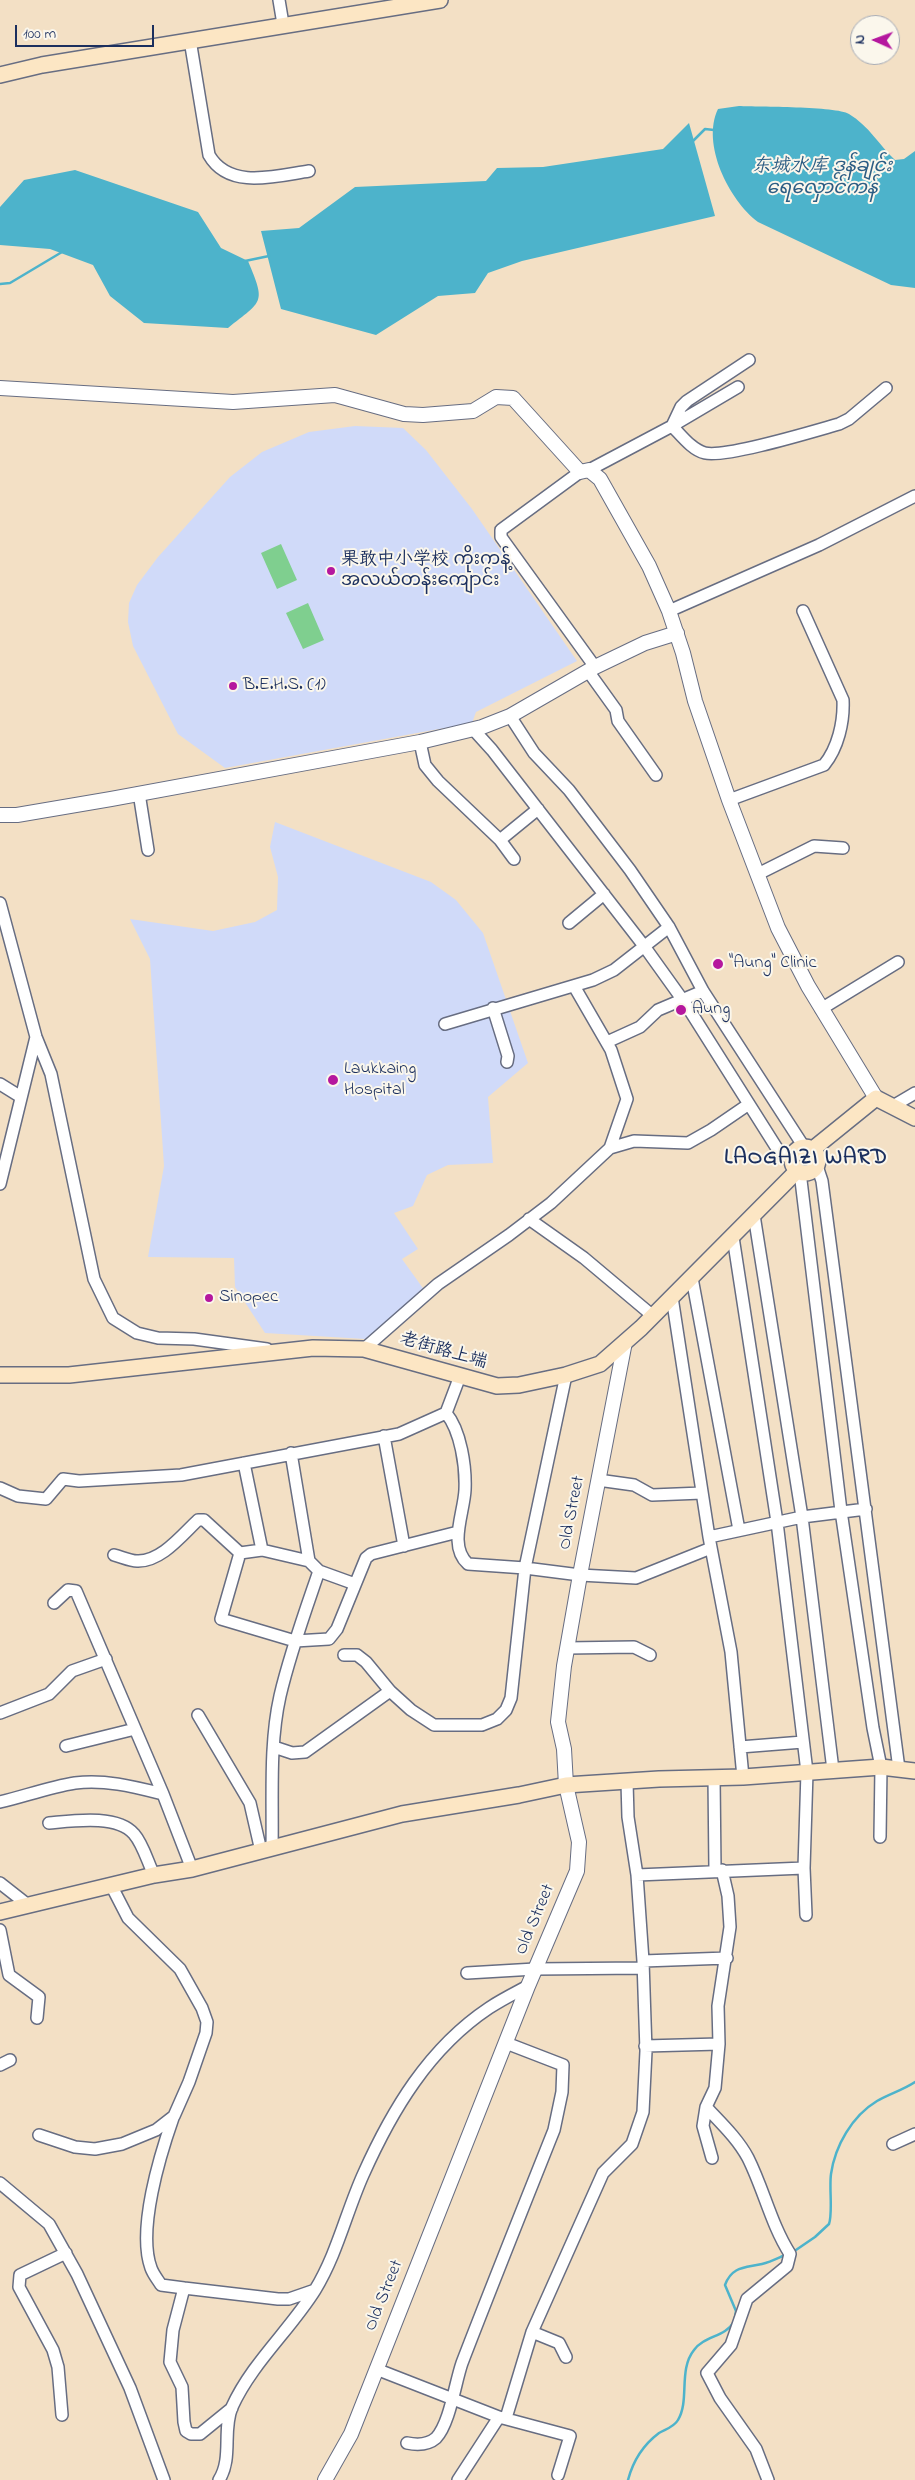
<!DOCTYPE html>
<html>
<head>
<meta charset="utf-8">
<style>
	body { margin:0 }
	#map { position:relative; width:915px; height:2480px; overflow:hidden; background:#f3e0c5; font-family:"Indie Flower",sans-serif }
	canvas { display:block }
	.north { position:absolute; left:850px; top:15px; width:50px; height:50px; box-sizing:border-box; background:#fbf7ec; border:1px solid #a1a7b3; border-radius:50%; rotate:272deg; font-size:14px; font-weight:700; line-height:20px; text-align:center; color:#1b2f5e }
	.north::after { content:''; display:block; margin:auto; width:18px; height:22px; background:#b5179e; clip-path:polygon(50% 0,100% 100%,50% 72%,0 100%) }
	.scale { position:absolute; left:15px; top:25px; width:139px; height:22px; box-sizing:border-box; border:2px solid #1b2f5e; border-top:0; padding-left:6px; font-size:15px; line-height:18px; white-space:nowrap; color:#1b2f5e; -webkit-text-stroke:4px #fbf7ec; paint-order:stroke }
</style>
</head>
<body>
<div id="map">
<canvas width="915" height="2480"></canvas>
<div class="north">N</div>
<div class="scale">100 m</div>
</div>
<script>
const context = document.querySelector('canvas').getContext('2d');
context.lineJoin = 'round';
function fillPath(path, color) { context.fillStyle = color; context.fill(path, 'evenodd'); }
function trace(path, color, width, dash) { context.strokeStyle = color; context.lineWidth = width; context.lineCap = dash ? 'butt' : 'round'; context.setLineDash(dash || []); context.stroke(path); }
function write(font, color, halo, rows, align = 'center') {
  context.font = font + ' "Indie Flower","LXGW WenKai TC","Noto Sans Myanmar",sans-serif'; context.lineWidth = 4; context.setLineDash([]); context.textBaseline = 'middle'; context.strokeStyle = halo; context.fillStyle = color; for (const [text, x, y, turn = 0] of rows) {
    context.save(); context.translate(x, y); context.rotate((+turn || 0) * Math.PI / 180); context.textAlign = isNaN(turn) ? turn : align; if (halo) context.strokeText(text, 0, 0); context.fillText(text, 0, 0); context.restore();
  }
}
fillPath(new Path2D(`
	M 355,426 L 403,428 L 426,450 L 472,509 L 577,661 L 476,712 L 472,723 L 225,768 L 178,734 L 133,646 L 128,622 L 129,603 L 137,585 L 158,557 L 230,477 L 262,452 L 309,432 Z
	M 275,822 L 431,882 L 456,900 L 483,933 L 528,1063 L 488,1097 L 493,1163 L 448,1165 L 427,1175 L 413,1206 L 394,1213 L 418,1249 L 402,1259 L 425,1291 L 365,1339 L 265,1333 L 235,1287 L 234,1258 L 148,1257 L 164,1166 L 150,959 L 130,919 L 213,931 L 255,922 L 277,910 L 278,877 L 270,847 Z`), '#d0daf9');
fillPath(new Path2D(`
	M 281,544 L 297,580 L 277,589 L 261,553 Z
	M 308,603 L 324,640 L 303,649 L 286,613 Z`), '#7fcf8f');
fillPath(new Path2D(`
	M 739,106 C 758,107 836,106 849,114 C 869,126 879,145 895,160 L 904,159 L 915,151 L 915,288 L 891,285 L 758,222 C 729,200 701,144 718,109 Z
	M 689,123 L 715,216 L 522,261 L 488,273 L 475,293 L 438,296 L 376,335 L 281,309 L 261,231 L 299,228 L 355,187 L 486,181 L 497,168 L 543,167 L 663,149 Z
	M 75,170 L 198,212 L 221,248 L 248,261 C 266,304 263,300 228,328 L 144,323 L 110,296 L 93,265 L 50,249 L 0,245 L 0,207 L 24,180 Z`), '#4db3cb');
trace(new Path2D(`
	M 692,142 L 705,129 L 714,130
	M 245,261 L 269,256
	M 0,284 L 10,283 L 62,252
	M 793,2252 L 815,2237 L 829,2224 C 833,2213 829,2188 831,2174 C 835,2146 852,2116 877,2101 C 889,2094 903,2090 915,2082
	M 735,2317 L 736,2311 L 725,2285 C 732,2266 745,2268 762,2264 C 770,2262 778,2258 785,2255
	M 628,2480 C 633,2461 643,2445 659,2433 C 666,2429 674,2427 678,2420 C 690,2400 678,2370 694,2350 C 704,2336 725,2337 734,2322`), '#4db3cb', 2.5);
const minor = new Path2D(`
	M 279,0 L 283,24
	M 190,40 L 209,155 C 229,190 276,176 309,171
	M 738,387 L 672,426 L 681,407 L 687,401 L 749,360
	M 589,470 L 672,426 C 681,435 692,450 705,453 C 726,458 814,431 839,424 L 849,419 L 886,388
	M 580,472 L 501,530 L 501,537 L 595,667
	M 669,611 L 819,545 L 915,496
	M 588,671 L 616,710 L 618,721 L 656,775
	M 510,716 L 534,753 L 569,790 L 630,870 L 669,927 L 703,991 L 804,1147
	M 473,729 L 492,750 L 644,946 L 687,1006 L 778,1150 L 792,1160
	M 420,742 L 425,765 L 438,781 L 500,840 L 514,859
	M 139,793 L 148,850
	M 729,800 L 824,765 C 838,748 844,722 843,700 L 803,611
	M 500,840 L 538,809
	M 758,874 L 814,846 L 843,848
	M 0,903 L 36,1037 L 51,1074 L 94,1279 L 113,1318 L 137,1333 L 158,1338 L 194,1339 L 267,1349
	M 569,923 L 604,894
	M 493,1008 L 508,1056 L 507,1062
	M 821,1009 L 898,962
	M 445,1024 L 593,980 L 614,970 L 669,927
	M 607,1042 L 640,1027 L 658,1010 L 703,991
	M 0,1084 L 21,1097
	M 893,1106 L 915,1093
	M 610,1148 L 634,1141 L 688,1143 L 711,1130 L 749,1104
	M 817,1166 L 822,1181 L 899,1769
	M 800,1172 L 841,1511 L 873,1728 L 881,1767 L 880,1837
	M 0,1184 L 36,1037
	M 754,1215 L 802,1517 L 833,1770
	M 529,1219 L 584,1258 L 653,1316
	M 733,1237 L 777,1522 L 807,1772 L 804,1868 L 806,1915
	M 692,1278 L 739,1530
	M 672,1297 L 709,1537 L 731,1652 L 743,1777
	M 364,1349 L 438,1284 L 509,1235 L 551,1203 L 610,1148 L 627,1099 L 611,1050 L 574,986
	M 460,1376 L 446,1413 C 461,1431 466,1467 465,1490 C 464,1513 448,1546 468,1564 L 525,1568 L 580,1575 L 636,1578 L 711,1548
	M 384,1436 L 404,1546
	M 291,1453 L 309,1561
	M 244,1463 L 262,1550
	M 598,1480 L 634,1485 L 652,1495 L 702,1493
	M 0,1488 L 18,1496 L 46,1499 L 63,1479 L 79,1481 L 181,1475 L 399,1434 L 446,1413
	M 709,1537 L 802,1517 L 866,1509
	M 240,1553 L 221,1619 L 295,1641 L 329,1639 L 337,1629 L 366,1558 L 371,1554 L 458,1532
	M 240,1553 L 262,1550 L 309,1561 L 319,1571 L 355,1584
	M 114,1555 C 122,1557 130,1561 137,1561 C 161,1562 182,1535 198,1520 L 204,1520 L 240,1553
	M 54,1603 L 68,1590 L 76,1591 L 163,1794 L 192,1869
	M 567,1648 L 634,1647 L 650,1655
	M 344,1655 L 357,1655 L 366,1662 L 390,1691 L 411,1710 L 434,1725 L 482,1725 L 497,1719 L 506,1710 L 511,1698 L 525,1568 L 566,1375
	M 0,1713 L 49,1694 L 72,1671 L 106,1659
	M 198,1715 L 250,1803 L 261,1851
	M 66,1746 L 135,1729
	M 274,1747 L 292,1753 L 305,1752 L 390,1691
	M 740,1747 L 803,1742
	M 714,1777 L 715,1870
	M 0,1802 C 25,1796 50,1787 75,1783 C 105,1779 135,1787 163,1794
	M 49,1823 C 72,1821 117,1814 134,1834 C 143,1844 148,1863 154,1875
	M 272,1849 C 273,1798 269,1745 280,1696 C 290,1653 305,1612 319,1571
	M 637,1875 L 804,1868
	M 0,1883 L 28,1905
	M 0,1930 L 9,1975 L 39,1997 L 37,2018
	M 643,1961 L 727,1958
	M 467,1973 L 535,1969 L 643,1968
	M 645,2046 L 719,2044
	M 0,2065 L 10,2060
	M 706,2107 C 721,2123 738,2139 748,2158 C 764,2190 771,2224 790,2254 L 787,2266 L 747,2299 L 731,2345 L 707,2373 L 720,2398 L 756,2449 L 768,2480
	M 173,2118 C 160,2155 137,2230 151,2268 C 153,2274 158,2280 161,2285 L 184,2288 L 173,2330 L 170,2362 L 182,2387 L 184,2422 L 186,2431 L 191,2434 L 200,2434 L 232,2408
	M 39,2135 L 75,2147 L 95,2149 L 122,2144 L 156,2130 L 174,2116 L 189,2082 L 206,2033 L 207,2022 L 202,2008 L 180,1969 L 128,1918 L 111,1885
	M 893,2144 L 915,2134
	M 712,2158 L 703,2126 L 706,2107 L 715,2088 L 719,2044 L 718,2006 L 730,1927 L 728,1896 L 722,1870
	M 0,2183 L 49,2224 L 77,2274 L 130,2388 L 164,2480
	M 184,2288 L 278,2299 L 289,2299 L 315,2290
	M 532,2332 L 559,2343 L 566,2357
	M 376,2369 L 499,2417 L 570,2436 L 558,2475
	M 62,2415 L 58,2367 L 53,2350 L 19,2287 L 20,2275 L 66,2253
	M 506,2418 L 532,2332 L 603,2173 L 632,2144 L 643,2112 L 646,2051 L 643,1961 L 637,1875 L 628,1817 L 627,1782
	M 407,2443 C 417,2445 428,2445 436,2438 C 450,2423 455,2383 462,2363 C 492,2285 523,2208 554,2130 L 562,2092 L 563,2065 L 506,2043
	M 219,2480 C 233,2458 222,2430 232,2407 C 252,2363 290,2330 315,2290 C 337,2254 346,2213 363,2175 C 392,2110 429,2048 489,2008 C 501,2000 515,1993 528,1986
	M 458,2480 L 499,2417`);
const tertiary = new Path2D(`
	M 0,388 L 233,402 L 335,395 L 404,414 L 423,415 L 473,411 L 496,397 L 513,398 L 580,472 L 589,470 L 600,479 L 649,566 L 669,611 L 683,653 L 695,701 L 729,800 L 778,928 L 808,986 L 876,1098
	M 0,815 L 17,815 L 111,799 L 420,742 L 482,727 L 510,716 L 595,667 L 645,643 L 677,633
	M 325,2480 L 351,2434 L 528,1986 L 577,1871 L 579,1842 L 566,1785 L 564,1749 L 558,1722 L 564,1666 L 580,1575 L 625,1342`);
const secondary = new Path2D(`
	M 0,75 L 42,65 L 440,0
	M792 1160a13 13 0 1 1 26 0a13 13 0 1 1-26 0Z
	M 813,1149 L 876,1098 L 915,1118
	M 0,1375 L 69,1375 L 313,1348 L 364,1349 L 497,1386 L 519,1385 L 566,1375 L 600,1364 L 641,1328 L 797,1171
	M 0,1912 L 154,1875 L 192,1869 L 402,1814 L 519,1795 L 566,1785 L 659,1779 L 743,1777 L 881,1767 L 915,1771`);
trace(minor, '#676d82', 14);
trace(tertiary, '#676d82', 16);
trace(secondary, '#676d82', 18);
trace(minor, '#fff', 11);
trace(tertiary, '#fff', 14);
trace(secondary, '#fce6c4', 15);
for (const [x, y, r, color] of [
	[331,571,5,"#b5179e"],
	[233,686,5,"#b5179e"],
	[718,964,6,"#b5179e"],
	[681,1010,6,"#b5179e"],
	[333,1080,6,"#b5179e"],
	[209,1298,5,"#b5179e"]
]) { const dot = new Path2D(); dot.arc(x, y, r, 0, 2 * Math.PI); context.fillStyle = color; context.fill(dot); trace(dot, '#fbf7ec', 2); }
write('18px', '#1b2f5e', '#fbf7ec', [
	["果敢中小学校 ကိုးကန့်",341,561],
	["အလယ်တန်းကျောင်း",341,582],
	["B.E.H.S. (1)",243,686],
	["\"Aung\" Clinic",729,964],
	["Aung",692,1010],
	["Laukkaing",344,1070],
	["Hospital",344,1091],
	["Sinopec",219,1298]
], 'left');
write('18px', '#1b2f5e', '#fbf7ec', [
	["老街路上端",443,1352,16],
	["Old Street",573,1513,-79],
	["Old Street",536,1920,-67],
	["Old Street",385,2296,-68]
]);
write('italic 19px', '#2c5d84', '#fbf7ec', [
	["东城水库 ဒွန်ချင်း",822,168],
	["ရေလှောင်ကန်",822,190]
]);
context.letterSpacing = '1px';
write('bold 22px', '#1b2f5e', '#fbf7ec', [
	["LAOGAIZI WARD",806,1159]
]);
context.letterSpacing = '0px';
</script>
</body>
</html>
